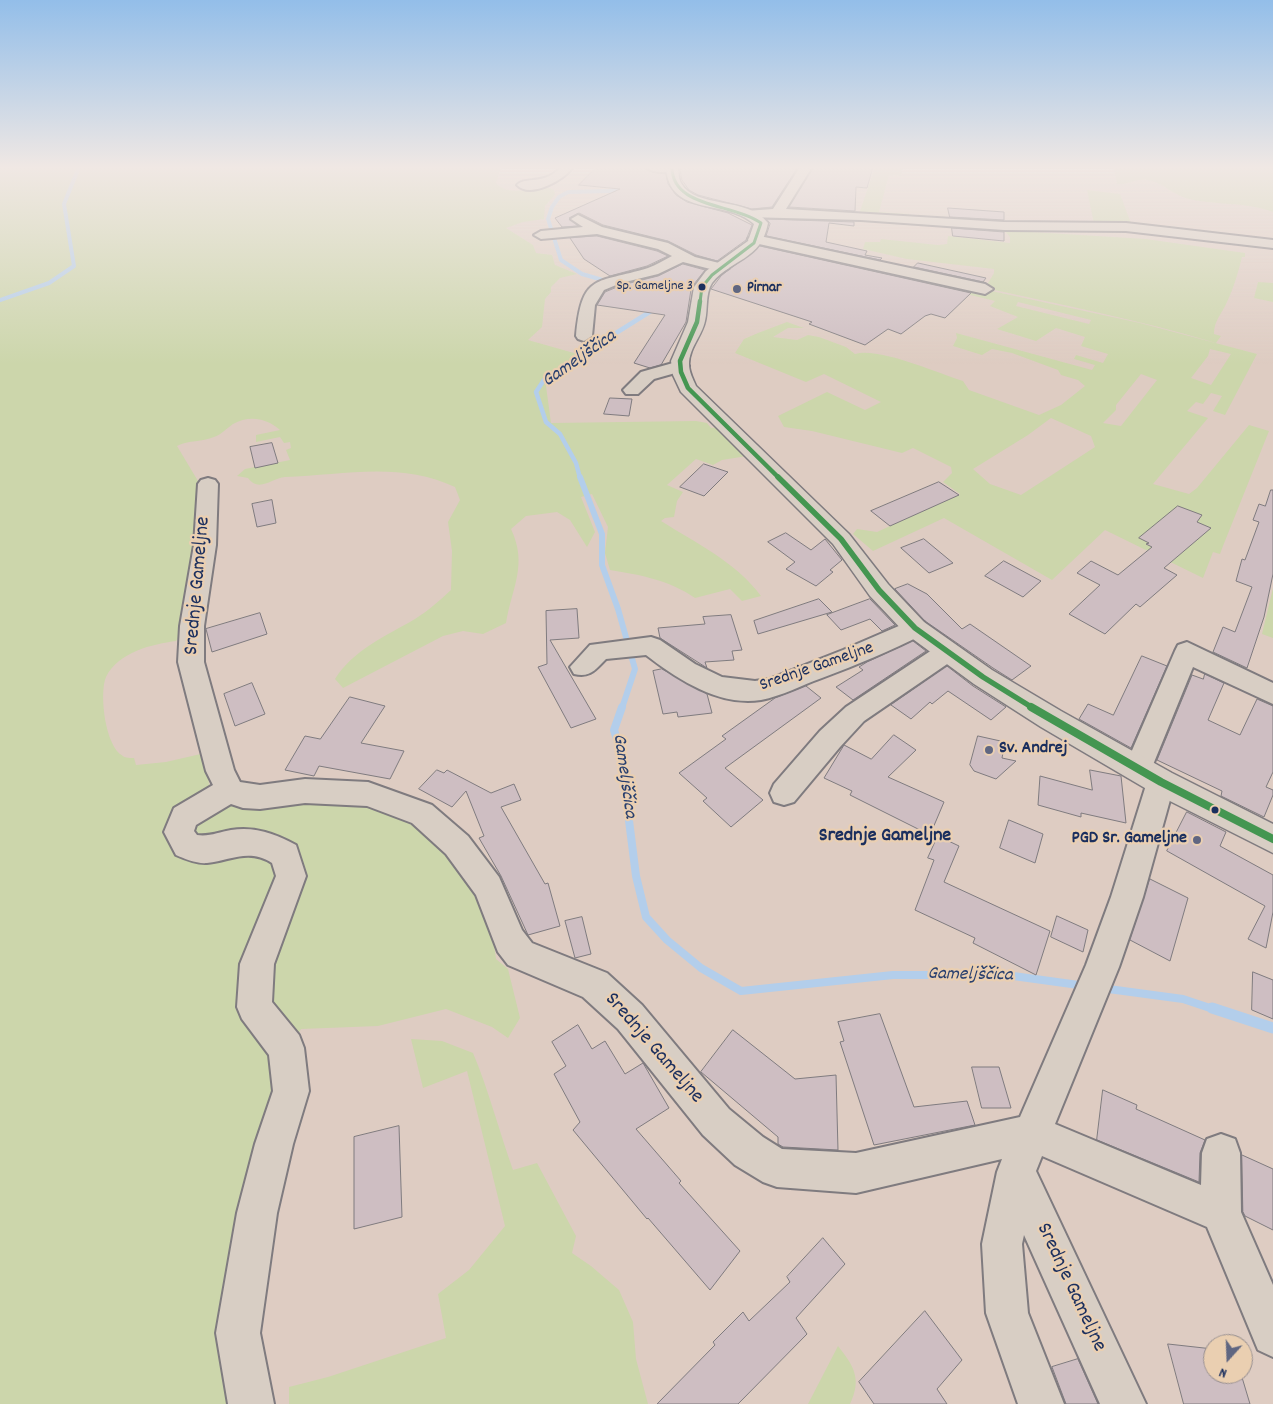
<!DOCTYPE html>
<html>
<head>
<meta charset="utf-8">
<style>
	body { margin:0 }
	#map { position:relative; width:1273px; height:1404px; overflow:hidden; background:#deccc2; font-family:Dekko,sans-serif }
	canvas { display:block }
	.north { position:absolute; left:1203px; top:1334px; width:50px; height:50px; box-sizing:border-box; background:#eacfb1; border:1px solid #978f90; border-radius:50%; rotate:200deg; font-size:14px; font-weight:700; line-height:20px; text-align:center; color:#1b2f5e }
	.north::after { content:''; display:block; margin:auto; width:18px; height:22px; background:#5f6681; clip-path:polygon(50% 0,100% 100%,50% 72%,0 100%) }
</style>
</head>
<body>
<div id="map">
<canvas width="1273" height="1404"></canvas>
<div class="north">N</div>
</div>
<script>
const context = document.querySelector('canvas').getContext('2d');
context.lineJoin = 'round';
function fillPath(path, color) { context.fillStyle = color; context.fill(path, 'evenodd'); }
function trace(path, color, width, dash) { context.strokeStyle = color; context.lineWidth = width; context.lineCap = dash ? 'butt' : 'round'; context.setLineDash(dash || []); context.stroke(path); }
function write(font, color, halo, rows, align = 'center') {
  context.font = font + ' Dekko,sans-serif'; context.lineWidth = 4.5; context.setLineDash([]); context.textBaseline = 'middle'; context.strokeStyle = halo; context.fillStyle = color; for (const [text, x, y, turn = 0] of rows) {
    context.save(); context.translate(x, y); context.rotate((+turn || 0) * Math.PI / 180); context.textAlign = isNaN(turn) ? turn : align; if (halo) context.strokeText(text, 0, 0); context.fillText(text, 0, 0); context.restore();
  }
}
fillPath(new Path2D(`
	M 0,167 L 501,167 L 496,183 C 510,198 532,186 549,188 L 554,190 L 555,195 L 545,206 L 544,219 L 523,222 L 506,228 L 533,245 L 536,253 L 552,255 L 555,265 L 577,274 L 560,278 L 551,287 L 551,292 L 545,299 L 542,327 L 528,340 L 581,355 L 570,361 L 580,363 L 546,386 L 551,423 L 696,421 L 707,423 L 711,428 L 721,427 L 747,456 L 722,460 L 713,465 L 696,459 L 667,485 L 683,492 L 677,501 L 674,517 L 665,518 L 661,521 C 696,543 736,562 761,596 L 742,601 L 730,589 L 695,598 C 669,580 641,575 610,570 L 605,553 L 608,527 L 592,494 L 581,497 L 595,532 L 587,547 L 570,520 L 557,512 L 526,516 L 511,529 C 528,565 512,587 506,623 L 483,634 L 463,631 L 443,636 L 343,688 L 335,679 C 353,650 386,636 415,619 C 428,611 440,600 451,590 L 452,551 L 448,522 L 460,500 L 455,487 C 400,461 343,475 285,477 C 272,478 259,493 248,478 L 237,476 L 245,469 L 290,460 L 286,450 L 291,448 L 290,442 L 284,443 L 280,437 L 256,442 L 256,435 L 280,430 C 267,418 249,415 233,424 C 227,428 221,435 214,437 C 202,442 189,440 177,446 L 201,486 L 186,629 L 176,641 C 153,644 118,652 106,677 C 99,693 105,747 123,756 C 125,758 131,758 134,758 L 136,765 L 166,762 L 205,753 L 209,784 L 216,791 L 325,799 L 399,811 L 463,866 L 485,913 L 493,937 L 496,959 L 508,969 L 520,1018 L 508,1038 L 492,1027 L 446,1009 L 378,1026 L 301,1029 L 285,1059 L 249,1227 L 263,1404 L 0,1404 Z
	M 875,167 L 903,167 L 901,176 L 889,175 L 879,212 L 910,214 L 907,217 L 859,214 Z
	M 1113,167 L 1273,167 L 1273,212 C 1243,201 1214,206 1185,198 C 1171,193 1162,182 1147,180 C 1135,178 1128,185 1117,184 Z
	M 1087,190 L 1120,194 L 1132,226 L 1094,224 Z
	M 1001,227 L 1030,228 L 1032,232 L 1146,239 L 1245,253 L 1245,257 L 1242,257 C 1238,273 1234,287 1227,302 C 1222,314 1214,320 1214,334 L 1221,336 L 1216,343 C 1140,320 1062,305 985,288 L 994,273 L 994,269 L 907,259 L 863,249 L 865,242 L 880,242 L 881,239 L 938,245 L 947,244 L 948,236 L 1010,243 L 1010,237 Z
	M 1258,282 L 1273,283 L 1273,302 L 1254,298 Z
	M 945,284 L 964,285 L 1140,323 L 1257,354 L 1225,415 L 1213,411 L 1222,396 L 1211,393 L 1203,404 L 1196,402 L 1187,411 L 1208,418 L 1153,484 L 1189,494 L 1197,488 L 1249,425 L 1269,431 L 1223,546 L 1220,554 L 1213,552 L 1203,578 L 1105,530 L 1052,580 L 944,518 L 873,551 L 853,534 L 857,529 L 877,532 L 960,494 L 943,482 L 952,473 L 951,467 L 913,448 L 902,453 L 812,431 L 784,427 L 778,416 L 827,392 L 865,410 L 881,402 L 824,374 L 806,382 L 735,353 L 744,339 L 758,333 L 787,322 L 804,328 L 788,328 L 773,337 L 797,340 L 808,335 L 819,337 L 846,347 L 855,354 C 879,347 937,373 963,381 L 969,390 L 1039,415 L 1061,405 L 1085,386 L 1078,380 L 1061,375 L 1058,370 L 1012,353 L 992,349 L 982,355 L 953,346 L 957,338 L 956,333 L 1092,370 L 1095,365 L 1074,359 L 1076,355 L 1103,363 L 1108,354 L 1081,346 L 1085,337 L 1056,328 L 1036,341 L 997,329 L 1018,317 L 990,306 L 995,301 L 941,288 ZM 1018,302 L 1091,320 L 1089,324 L 1016,306 ZM 1210,349 L 1231,354 L 1211,385 L 1191,378 L 1208,356 ZM 1141,374 L 1157,380 L 1121,426 L 1103,423 L 1116,410 L 1116,405 ZM 1051,418 L 1091,436 L 1095,447 L 1021,495 L 990,484 L 973,469 L 1028,435 Z
	M 1273,588 L 1273,638 L 1262,634 Z
	M 411,1039 L 442,1041 L 473,1053 C 489,1091 499,1131 513,1170 L 537,1163 L 576,1236 L 572,1253 L 591,1266 L 619,1290 L 633,1322 L 636,1359 L 648,1404 L 289,1404 L 289,1387 L 328,1377 L 446,1338 L 438,1294 L 469,1270 L 505,1226 L 467,1071 L 423,1088 Z
	M 838,1346 C 854,1366 862,1379 850,1404 L 808,1404 Z`), '#ccd6ab');
trace(new Path2D(`
	M 626,187 L 609,191 L 568,192 L 559,197 L 552,207 L 548,219 L 561,260 L 582,274 L 630,288
	M 0,300 L 49,283 L 74,266 L 64,204 L 79,167`), '#b3ceeb', 4);
trace(new Path2D(`
	M 580,478 L 576,463 L 560,434 L 546,422 L 536,392 L 544,380 L 586,356 L 600,343 L 656,308`), '#b3ceeb', 4.5);
trace(new Path2D(`
	M 580,477 L 602,534 L 602,565 L 618,609 L 635,669 L 622,708`), '#b3ceeb', 6);
trace(new Path2D(`
	M 622,707 L 614,730 L 620,749 L 636,876 L 646,917 L 667,940 L 701,968 L 741,991 L 893,975 L 1006,975 L 1086,986
	M 1101,988 L 1183,999 L 1216,1010`), '#b3ceeb', 8);
trace(new Path2D(`
	M 1212,1008 L 1273,1028`), '#b3ceeb', 11);
const building = new Path2D(`
	M 597,167 L 644,167 L 652,172 L 666,174 L 668,184 L 676,195 L 687,202 L 728,213 L 752,225 L 746,240 L 717,261 L 696,255 L 668,241 L 603,225 L 579,213 L 569,218 L 578,226 L 562,227 L 555,218 L 620,189 L 579,185 Z
	M 680,167 L 798,167 L 772,207 L 752,209 L 698,195 L 689,190 L 682,180 Z
	M 814,167 L 873,167 L 867,188 L 856,187 L 855,211 L 789,207 Z
	M 948,208 L 1004,212 L 1004,220 L 950,217 Z
	M 767,219 L 854,222 L 854,226 L 829,223 L 826,242 L 867,251 L 865,255 L 882,258 L 880,260 L 766,236 L 770,224 Z
	M 952,228 L 1004,232 L 1004,241 L 953,236 Z
	M 597,236 L 657,251 L 668,256 L 647,266 L 610,276 L 584,259 L 570,238 Z
	M 760,246 L 971,293 L 945,318 L 931,314 L 925,316 L 901,334 L 888,329 L 865,345 L 809,324 L 812,322 L 711,289 L 721,276 Z
	M 918,263 L 986,278 L 983,282 L 914,267 Z
	M 683,264 L 705,270 L 694,284 L 692,283 L 686,322 L 661,365 L 650,368 L 634,363 L 665,315 L 597,305 L 605,292 L 622,285 L 658,276 Z
	M 610,398 L 632,399 L 629,416 L 604,414 Z
	M 272,443 L 278,463 L 255,468 L 250,447 Z
	M 704,464 L 728,472 L 704,496 L 680,487 Z
	M 939,482 L 959,495 L 890,526 L 871,511 Z
	M 1271,490 L 1273,490 L 1273,574 L 1264,617 L 1247,668 L 1213,652 L 1223,627 L 1235,632 L 1252,587 L 1236,581 L 1242,559 L 1245,560 L 1259,522 L 1253,520 L 1259,504 L 1265,506 Z
	M 272,500 L 276,523 L 257,527 L 252,504 Z
	M 1178,506 L 1202,515 L 1197,522 L 1211,528 L 1164,568 L 1177,575 L 1140,607 L 1136,604 L 1105,634 L 1069,614 L 1100,585 L 1077,573 L 1091,561 L 1118,575 L 1152,547 L 1146,544 L 1149,543 L 1139,538 Z
	M 786,533 L 811,550 L 825,539 L 842,560 L 830,570 L 833,572 L 816,586 L 786,569 L 795,562 L 768,542 Z
	M 924,539 L 953,563 L 929,573 L 901,548 Z
	M 1004,561 L 1041,581 L 1023,597 L 985,576 Z
	M 908,584 L 927,594 L 962,629 L 970,624 L 1031,666 L 1012,680 L 993,668 L 925,621 L 895,589 Z
	M 819,599 L 832,612 L 758,634 L 754,621 Z
	M 870,599 L 895,625 L 882,631 L 870,619 L 841,630 L 827,615 Z
	M 577,609 L 579,638 L 550,640 L 596,719 L 571,728 L 538,667 L 547,664 L 546,611 Z
	M 260,613 L 267,634 L 212,652 L 206,629 Z
	M 731,615 L 742,650 L 732,651 L 734,660 L 705,662 L 707,668 L 660,638 L 658,628 L 705,624 L 703,617 Z
	M 913,641 L 926,651 L 853,700 L 836,687 L 863,670 L 859,667 L 867,662 Z
	M 1142,656 L 1167,666 L 1131,748 L 1079,719 L 1088,704 L 1113,715 Z
	M 947,666 L 973,686 L 1006,707 L 991,720 L 948,691 L 932,704 L 930,702 L 911,719 L 891,705 Z
	M 662,669 L 707,694 L 712,713 L 678,717 L 677,712 L 663,714 L 653,671 Z
	M 1205,674 L 1224,683 L 1208,720 L 1240,735 L 1257,699 L 1273,706 L 1273,772 L 1266,787 L 1273,790 L 1273,795 L 1264,817 L 1221,796 L 1222,791 L 1157,760 L 1192,675 L 1203,679 Z
	M 252,683 L 265,714 L 235,726 L 224,694 Z
	M 806,686 L 821,698 L 725,768 L 763,800 L 731,827 L 703,801 L 707,798 L 679,773 L 726,739 L 722,736 L 775,698 Z
	M 350,697 L 385,706 L 361,743 L 404,751 L 390,779 L 319,766 L 314,776 L 285,770 L 305,736 L 320,739 Z
	M 894,735 L 916,750 L 888,777 L 944,802 L 930,835 L 850,795 L 852,791 L 824,778 L 844,745 L 871,759 Z
	M 978,736 L 1005,742 L 1002,758 L 1016,761 L 996,779 L 974,771 L 970,765 Z
	M 437,770 L 444,773 L 447,770 L 491,793 L 514,784 L 521,800 L 501,807 L 545,884 L 548,883 L 560,926 L 528,935 L 501,876 L 479,838 L 484,836 L 466,791 L 452,807 L 419,789 Z
	M 1090,770 L 1121,776 L 1126,823 L 1081,813 L 1081,817 L 1038,805 L 1040,776 L 1092,790 Z
	M 1187,812 L 1226,832 L 1220,846 L 1273,875 L 1273,912 L 1266,948 L 1248,939 L 1265,906 L 1167,851 Z
	M 1009,820 L 1043,834 L 1035,863 L 1000,848 Z
	M 938,836 L 959,846 L 944,882 L 1050,931 L 1036,975 L 973,943 L 975,938 L 915,910 L 934,860 L 928,858 Z
	M 1150,879 L 1188,898 L 1170,961 L 1130,940 Z
	M 1057,916 L 1088,930 L 1083,952 L 1051,937 Z
	M 582,917 L 591,954 L 575,958 L 565,921 Z
	M 1253,972 L 1273,980 L 1273,1019 L 1252,1010 Z
	M 880,1014 L 914,1107 L 967,1101 L 975,1125 L 874,1145 L 840,1042 L 844,1041 L 838,1022 Z
	M 578,1025 L 592,1049 L 605,1041 L 625,1074 L 643,1063 L 669,1108 L 636,1129 L 681,1181 L 679,1183 L 740,1251 L 710,1290 L 648,1218 L 647,1219 L 573,1130 L 580,1122 L 554,1074 L 566,1066 L 552,1042 Z
	M 733,1030 L 795,1079 L 836,1075 L 838,1150 L 783,1147 L 778,1144 L 778,1137 L 701,1072 Z
	M 972,1067 L 999,1067 L 1011,1108 L 982,1108 Z
	M 1103,1090 L 1137,1105 L 1136,1109 L 1205,1140 L 1200,1153 L 1199,1182 L 1097,1140 Z
	M 399,1126 L 402,1217 L 354,1229 L 354,1137 Z
	M 1242,1155 L 1273,1169 L 1273,1230 L 1245,1216 L 1243,1212 Z
	M 823,1238 L 845,1264 L 796,1318 L 807,1334 L 738,1404 L 657,1404 L 715,1345 L 713,1342 L 743,1312 L 749,1321 L 790,1282 L 787,1277 Z
	M 925,1311 L 962,1360 L 937,1389 L 947,1404 L 874,1404 L 859,1382 Z
	M 1168,1344 L 1213,1349 L 1213,1374 L 1241,1374 L 1250,1404 L 1184,1404 Z
	M 1078,1359 L 1098,1404 L 1066,1404 L 1052,1367 Z`);
fillPath(building, '#cebec2');
trace(building, '#7f7b7f', 1);
const street = new Path2D(`
	M 561,167 L 573,167 C 564,180 530,199 517,185 C 525,176 544,186 561,167 Z
	M 646,167 L 676,167 L 677,168 C 670,174 653,173 646,167 Z
	M 800,167 L 812,167 L 786,209 L 1004,222 L 1126,223 L 1273,240 L 1273,248 L 1126,231 L 1004,230 L 861,220 L 746,217 L 744,214 L 746,211 L 773,209 Z
	M 578,215 L 602,227 L 668,243 L 695,257 L 727,265 L 729,268 L 722,272 L 683,262 L 658,274 L 621,283 L 604,290 L 595,305 L 592,336 L 584,341 L 578,339 L 576,336 C 582,272 596,284 648,268 C 656,265 664,260 672,256 L 658,249 L 597,234 L 541,239 L 534,235 L 541,231 L 583,227 L 571,219 Z
	M 755,235 L 985,284 L 993,289 L 985,294 L 750,242 L 748,239 Z
	M 680,361 L 686,362 L 689,366 L 686,370 L 654,379 L 638,394 L 626,394 L 623,390 L 641,372 Z
	M 208,478 L 215,480 L 218,484 L 216,545 L 204,626 L 204,662 L 234,770 L 240,782 L 260,785 L 305,779 L 368,782 L 432,805 L 468,836 L 499,877 L 522,930 L 532,943 L 607,973 L 642,1005 L 729,1109 L 763,1137 L 782,1149 L 856,1153 L 1020,1117 L 1086,965 L 1111,897 L 1147,782 L 1151,774 L 1161,770 L 1171,774 L 1175,782 L 1143,897 L 1119,967 L 1055,1124 L 1201,1185 L 1202,1153 L 1207,1139 L 1221,1134 L 1235,1139 L 1240,1153 L 1241,1212 L 1273,1285 L 1273,1357 L 1258,1350 L 1207,1227 L 1042,1156 L 1036,1171 L 1146,1404 L 1100,1404 L 1024,1235 L 1022,1244 L 1028,1313 L 1064,1404 L 1018,1404 L 986,1313 L 982,1244 L 997,1172 L 1002,1159 L 856,1193 L 777,1187 L 763,1182 L 735,1165 L 703,1135 L 618,1029 L 583,997 L 508,965 L 498,952 L 476,895 L 446,854 L 412,823 L 367,806 L 305,803 L 260,809 L 243,808 L 231,804 L 196,825 L 194,831 L 197,835 C 209,837 219,832 231,830 C 255,826 276,834 296,845 L 306,876 L 274,964 L 272,1002 L 299,1035 L 304,1048 L 309,1091 L 293,1144 L 277,1213 L 260,1333 L 274,1404 L 228,1404 L 216,1333 L 237,1213 L 255,1144 L 273,1091 L 269,1055 L 242,1019 L 237,1007 L 240,964 L 276,876 L 272,863 C 248,848 230,861 207,863 C 197,864 185,859 176,855 L 164,832 L 174,808 L 213,785 L 206,771 L 178,662 L 180,626 L 194,545 L 198,484 L 201,480 Z
	M 915,619 L 924,622 L 927,628 L 924,634 C 890,651 857,665 822,678 C 802,685 782,696 761,700 C 720,707 677,679 646,655 L 606,659 C 595,670 590,678 574,674 L 570,667 L 590,645 L 651,637 L 660,640 L 695,664 L 722,677 L 755,681 L 769,679 L 843,650 Z
	M 1187,642 L 1273,683 L 1273,704 L 1193,667 L 1148,777 L 1138,780 L 1128,777 L 1124,769 L 1175,651 L 1178,645 Z
	M 947,643 L 956,646 L 959,652 L 956,658 L 864,721 L 840,747 L 794,802 L 784,805 L 774,802 L 770,793 L 774,784 L 820,731 L 846,707 L 938,646 Z`);
const secondary = new Path2D(`
	M 666,167 L 678,167 C 679,172 678,178 681,183 C 695,209 748,196 768,223 C 761,261 732,258 712,283 C 705,294 708,309 705,321 C 702,336 689,348 689,364 C 689,372 693,379 696,386 L 849,534 L 888,584 L 924,622 L 992,670 L 1061,711 L 1172,773 L 1273,824 L 1273,853 L 1150,791 L 1041,727 L 974,684 L 906,634 L 870,596 L 833,544 L 681,392 L 673,375 L 671,361 L 688,322 L 694,287 L 706,271 L 748,241 L 754,224 C 726,198 669,218 666,167 Z`);
trace(street, '#7f7b7f', 4);
trace(secondary, '#7f7b7f', 3);
fillPath(street, '#d8cec4');
fillPath(secondary, '#d8cec4');
trace(new Path2D(`
	M 672,167 C 672,208 732,203 761,223 L 754,243 L 712,275 L 702,287 L 700,302`), '#449651', 3);
trace(new Path2D(`
	M 700,301 L 697,322 L 680,361 L 681,372 L 688,388 L 779,478`), '#449651', 4.5);
trace(new Path2D(`
	M 778,477 L 841,539 L 879,590 L 915,628 L 983,677 L 1033,708`), '#449651', 5.5);
trace(new Path2D(`
	M 1031,707 L 1161,782 L 1273,839`), '#449651', 8);
const sky = context.createLinearGradient(0, 0, 0, 364);
sky.addColorStop(0, '#93bee9');
sky.addColorStop(0.46, '#f0e8e4');
sky.addColorStop(1, '#f0e8e400');
context.fillStyle = sky;
context.fillRect(0, 0, 1273, 364);
for (const [x, y, r, color] of [
	[702,287,4.5,"#1b2f5e"],
	[737,289,5,"#5f6681"],
	[989,750,5,"#5f6681"],
	[1215,810,4.5,"#1b2f5e"],
	[1197,840,5,"#5f6681"]
]) { const dot = new Path2D(); dot.arc(x, y, r, 0, 2 * Math.PI); context.fillStyle = color; context.fill(dot); trace(dot, '#eacfb1', 2); }
write('14px', '#1b2f5e', '#eacfb1', [
	["Sp. Gameljne 3",693,287]
], 'right');
write('bold 15px', '#1b2f5e', '#eacfb1', [
	["Pirnar",747,289]
], 'left');
write('18px', '#1b2f5e', '#eacfb1', [
	["Srednje Gameljne",817,668,-19]
]);
write('bold 18px', '#1b2f5e', '#eacfb1', [
	["Sv. Andrej",999,750],
	["PGD Sr. Gameljne",1187,840,"right"]
], 'left');
write('italic 19px', '#283f6e', '#eacfb1', [
	["Gameljščica",580,360,-35],
	["Gameljščica",623,776,82],
	["Gameljščica",970,976,1]
]);
write('bold 20px', '#1b2f5e', '#eacfb1', [
	["Srednje Gameljne",885,837]
]);
write('21px', '#1b2f5e', '#eacfb1', [
	["Srednje Gameljne",199,586,-85],
	["Srednje Gameljne",653,1049,49],
	["Srednje Gameljne",1070,1288,65]
]);
</script>
</body>
</html>
